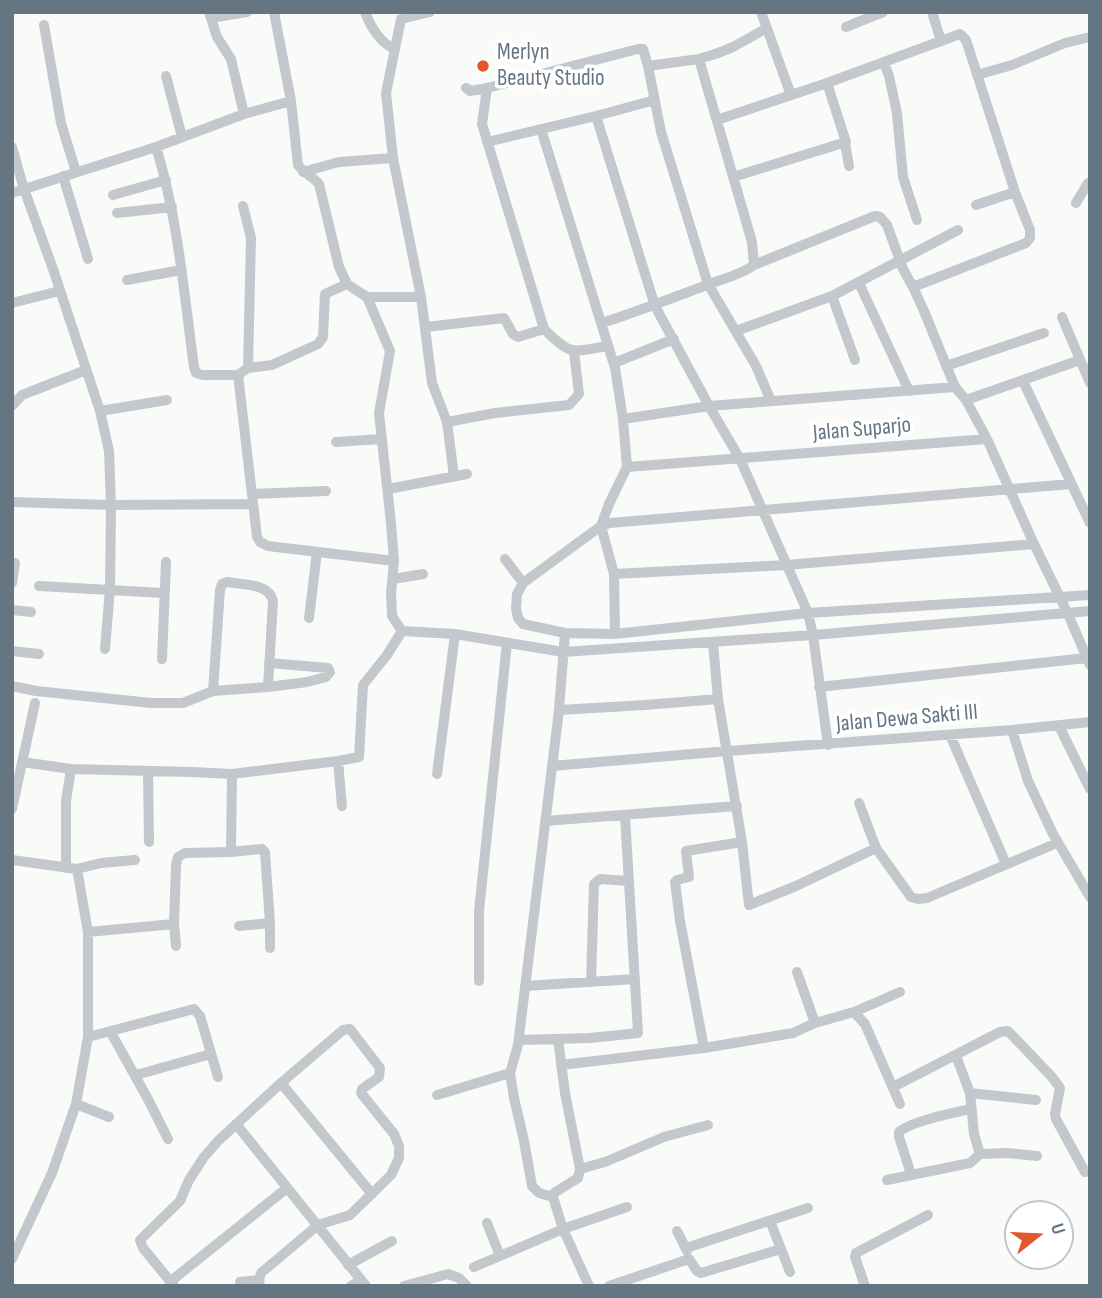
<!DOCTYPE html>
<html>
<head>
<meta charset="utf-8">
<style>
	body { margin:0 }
	#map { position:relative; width:1102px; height:1298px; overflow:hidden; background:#fafaf8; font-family:"Sofia Sans Condensed",sans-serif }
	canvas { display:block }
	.frame { position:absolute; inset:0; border:14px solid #657683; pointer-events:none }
	.north { position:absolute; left:1004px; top:1200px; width:70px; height:70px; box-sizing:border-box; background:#fff; border:2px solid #c1c8cd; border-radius:50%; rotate:72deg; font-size:19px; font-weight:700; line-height:28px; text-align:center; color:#657683 }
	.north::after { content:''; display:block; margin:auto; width:24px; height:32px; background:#e4572e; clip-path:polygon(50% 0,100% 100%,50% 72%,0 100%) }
</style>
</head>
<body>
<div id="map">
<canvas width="1102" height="1298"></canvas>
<div class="frame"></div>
<div class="north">U</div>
</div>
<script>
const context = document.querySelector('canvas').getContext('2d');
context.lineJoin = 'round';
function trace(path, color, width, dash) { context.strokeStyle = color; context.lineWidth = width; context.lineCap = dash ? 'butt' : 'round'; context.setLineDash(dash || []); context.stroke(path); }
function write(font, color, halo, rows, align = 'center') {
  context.font = font + ' "Sofia Sans Condensed",sans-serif'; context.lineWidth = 7; context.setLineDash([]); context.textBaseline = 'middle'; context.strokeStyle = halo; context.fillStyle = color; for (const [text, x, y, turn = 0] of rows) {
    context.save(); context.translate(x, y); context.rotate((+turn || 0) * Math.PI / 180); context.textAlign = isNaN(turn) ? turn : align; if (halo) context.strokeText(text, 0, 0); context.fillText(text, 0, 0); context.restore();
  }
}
trace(new Path2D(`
	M 209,12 L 217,37 L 231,59 L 244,114
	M 365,12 C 370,26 381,44 395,49
	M 430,12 L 401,19 L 386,93 L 393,158 L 421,297 L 432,383 L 447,422 L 454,476
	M 761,12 L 791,95
	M 932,12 L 941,41
	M 211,18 L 247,12
	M 44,25 L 61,123 L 76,172
	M 846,27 L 883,12
	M 699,59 L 752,242 L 754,265
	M 884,63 L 889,76 L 897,113 L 903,177 L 917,220
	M 648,66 L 661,132 L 708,284 L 756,366 L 771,401
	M 977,75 L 1012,65 L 1065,43 L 1090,37
	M 166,76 L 182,137
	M 466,88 L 470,91 L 487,88 L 638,49 L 643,49 L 648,66 L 699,59 L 718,53 L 733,47 L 767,28
	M 487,88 L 482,124 L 544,329 C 571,356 571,352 608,346
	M 596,116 L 655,306 L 709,406 L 740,459 L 808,613 L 813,635 L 828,745
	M 541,129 L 615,368 L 623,419 L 627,467 L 609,504 L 601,526
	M 487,142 L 596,116 L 655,100
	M 845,143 L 849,166
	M 12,147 L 24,189 L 53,269 L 100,411 L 109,451 L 111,505 L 110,589 L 105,649
	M 156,147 C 178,218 184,293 194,367 L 196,373 L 203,375 L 238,375 L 248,368 L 272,365 L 318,344 L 323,337 L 325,294 L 347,284 L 339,267 L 319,184 C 313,177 304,173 298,165 L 291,101 L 274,12
	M 303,172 L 339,162 L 393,158
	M 63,176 L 88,259
	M 733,177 L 846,142 L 827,83
	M 12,193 L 156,147 L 244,114 L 291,101
	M 113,195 L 166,180
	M 1076,203 L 1088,183
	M 976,205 L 1015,192
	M 243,206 L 251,238 L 248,368
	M 117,213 L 172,207
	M 127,280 L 181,270
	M 859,283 L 909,391
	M 347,284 L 367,297 L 390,351 L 379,413 L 391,523 L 394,561 L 391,593 L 392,616 L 402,631 L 455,634 L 563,652 L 813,635 L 1090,611
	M 832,296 L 855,360
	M 367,297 L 421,297
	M 12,303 L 59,291
	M 1062,317 L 1090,383
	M 602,323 C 636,312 670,299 704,286 C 721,279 739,276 754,265 L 875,216 L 880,217 L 887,225 L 903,269 L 913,287
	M 426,327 L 504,318 L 513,334 L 518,337 L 544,329
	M 736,331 L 832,296 L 958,230
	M 614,363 L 674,339
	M 946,366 L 1044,333
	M 238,375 L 257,537 L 260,542 L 268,546 L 394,561
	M 1023,381 L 1090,523
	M 955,387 L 966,400 L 987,439 L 1034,544 L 1068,614 L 1090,665
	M 966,400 L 1080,360
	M 12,406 L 22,395 L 86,370
	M 100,411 L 167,400
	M 623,419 L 709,406 L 955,387 L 924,311 L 913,287 L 1026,243 L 1030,238 L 1030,230 L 1015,192 L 966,40 L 960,34 L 827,83 L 717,120
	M 447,422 L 495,413 L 569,405 L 579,394 L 574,352
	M 336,442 L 381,439
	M 627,467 L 987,439
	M 1071,484 L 610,523 L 601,526 L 523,583 L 517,594 L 516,608 L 518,618 L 523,624 L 565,633 L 615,634 L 808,613 L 1090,595
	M 388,489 L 467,474
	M 252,494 L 326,491
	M 12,502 L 111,505 L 253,504
	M 601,526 L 614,574 L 615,634
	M 505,559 L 523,583
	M 614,574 L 786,565 L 1034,544
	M 393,579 L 423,574
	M 12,583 L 15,563
	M 39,586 L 163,593
	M 12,610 L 31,612
	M 309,618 L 317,552
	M 713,643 L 718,699 L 742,842 L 749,905 L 796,886 L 876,848 L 911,897 L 918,899 L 927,898 L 1057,843
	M 12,651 L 39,654
	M 162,659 L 166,562
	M 12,686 L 36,691 L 151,703 L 183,703 L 213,691 L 268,687 L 307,682 L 326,677 L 330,672 L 328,668 L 269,663
	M 819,687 L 1086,658
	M 213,691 L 220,590 L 222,584 L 227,582 C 243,585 269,583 273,601 L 268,687
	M 559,710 L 645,705 L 718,699
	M 1059,726 L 1090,789
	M 1012,730 L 1028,781 L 1053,834 L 1090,897
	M 950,735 L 1006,864
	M 338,761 L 342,806
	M 22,762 L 71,769 L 192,772 L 232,774 L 338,761 L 359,757 L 363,685 L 387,655 L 402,631
	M 552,766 L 728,751 L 1012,730 L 1090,722
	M 148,771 L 149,842
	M 232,774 L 231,852 L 262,849 L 265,852 L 270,923 L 270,948
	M 437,774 L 455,634
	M 859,803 L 876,848
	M 12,809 L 35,703
	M 545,821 L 737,806
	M 12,860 L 77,869 L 88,932 L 88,1037 L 76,1104 L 52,1173 L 12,1259
	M 66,868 L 66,801 L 71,769
	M 77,869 L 101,863 L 135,860
	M 239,926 L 270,923
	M 88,932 L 174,924
	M 176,946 L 174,924 L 176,865 L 178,857 L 185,853 L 231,852
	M 797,972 L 815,1023
	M 479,981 L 479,911 L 507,643
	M 591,982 L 594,884 L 600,879 L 628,881
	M 525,986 L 635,979
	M 854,1012 L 865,1024 L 900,1104
	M 110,1031 L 149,1101 L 168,1139
	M 88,1037 L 194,1009 L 200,1016 L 218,1077
	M 558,1039 L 565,1093 L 580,1169 L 578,1178 L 554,1193 L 553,1197 L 563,1229 L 589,1286
	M 519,1040 L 590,1038 L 638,1033 L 625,816
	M 704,1048 L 680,921 L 675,882 L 677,880 L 689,877 L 686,851 L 742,842
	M 956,1056 L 970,1093 L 1036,1100
	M 561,1065 L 704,1048 L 793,1033 L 815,1023 L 854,1012 L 900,992
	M 136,1075 L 211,1054
	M 281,1083 L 372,1194
	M 893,1087 L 1000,1032 L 1008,1031 L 1052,1077 L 1060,1088 L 1055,1114 L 1056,1119 L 1085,1172
	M 970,1093 L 974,1134 L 980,1154 L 1007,1153 L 1037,1156
	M 437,1095 L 510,1073
	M 76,1104 L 109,1117
	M 236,1124 L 366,1286
	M 580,1169 L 605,1162 L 664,1137 L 708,1125
	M 911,1174 L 899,1137 L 899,1132 C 911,1121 953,1113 971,1109
	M 887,1180 L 970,1163 L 980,1154
	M 553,1197 L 539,1193 L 532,1186 L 524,1141 L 514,1098 L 510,1073 L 518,1045 L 559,710 L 565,633
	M 770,1221 L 790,1272
	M 487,1223 L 500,1256 L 563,1229 L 627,1207
	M 677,1231 L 687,1251
	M 686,1248 L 808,1208
	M 348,1265 L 392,1241
	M 474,1267 L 500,1256
	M 171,1281 L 287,1188
	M 240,1282 L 259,1280
	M 174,1286 L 143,1248 L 140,1240 L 180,1201 L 189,1180 L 204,1157 L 218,1141 L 281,1083 L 343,1030 L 350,1029 L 380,1068 L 379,1077 L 362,1089 L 361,1093 L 394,1134 L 399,1146 L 399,1158 L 391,1175 L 350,1215 L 318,1225 L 261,1273 L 259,1280 L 260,1286
	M 351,1286 L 361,1280
	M 404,1286 L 448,1274 L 459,1278 L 467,1286
	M 609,1286 L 689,1259 L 697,1271 L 701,1273 L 781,1249
	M 865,1286 L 855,1257 L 856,1253 L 928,1215`), '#c3c8cc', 10);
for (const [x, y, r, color] of [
	[483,66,7,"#e4572e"]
]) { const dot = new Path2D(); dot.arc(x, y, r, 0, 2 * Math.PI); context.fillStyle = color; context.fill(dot); trace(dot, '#fff', 2.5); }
write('23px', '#657683', '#fff', [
	["Merlyn",497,53],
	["Beauty Studio",497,79]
], 'left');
write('23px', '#657683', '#fff', [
	["Jalan Suparjo",862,430,-5],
	["Jalan Dewa Sakti III",907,719,-5]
]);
</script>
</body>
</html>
